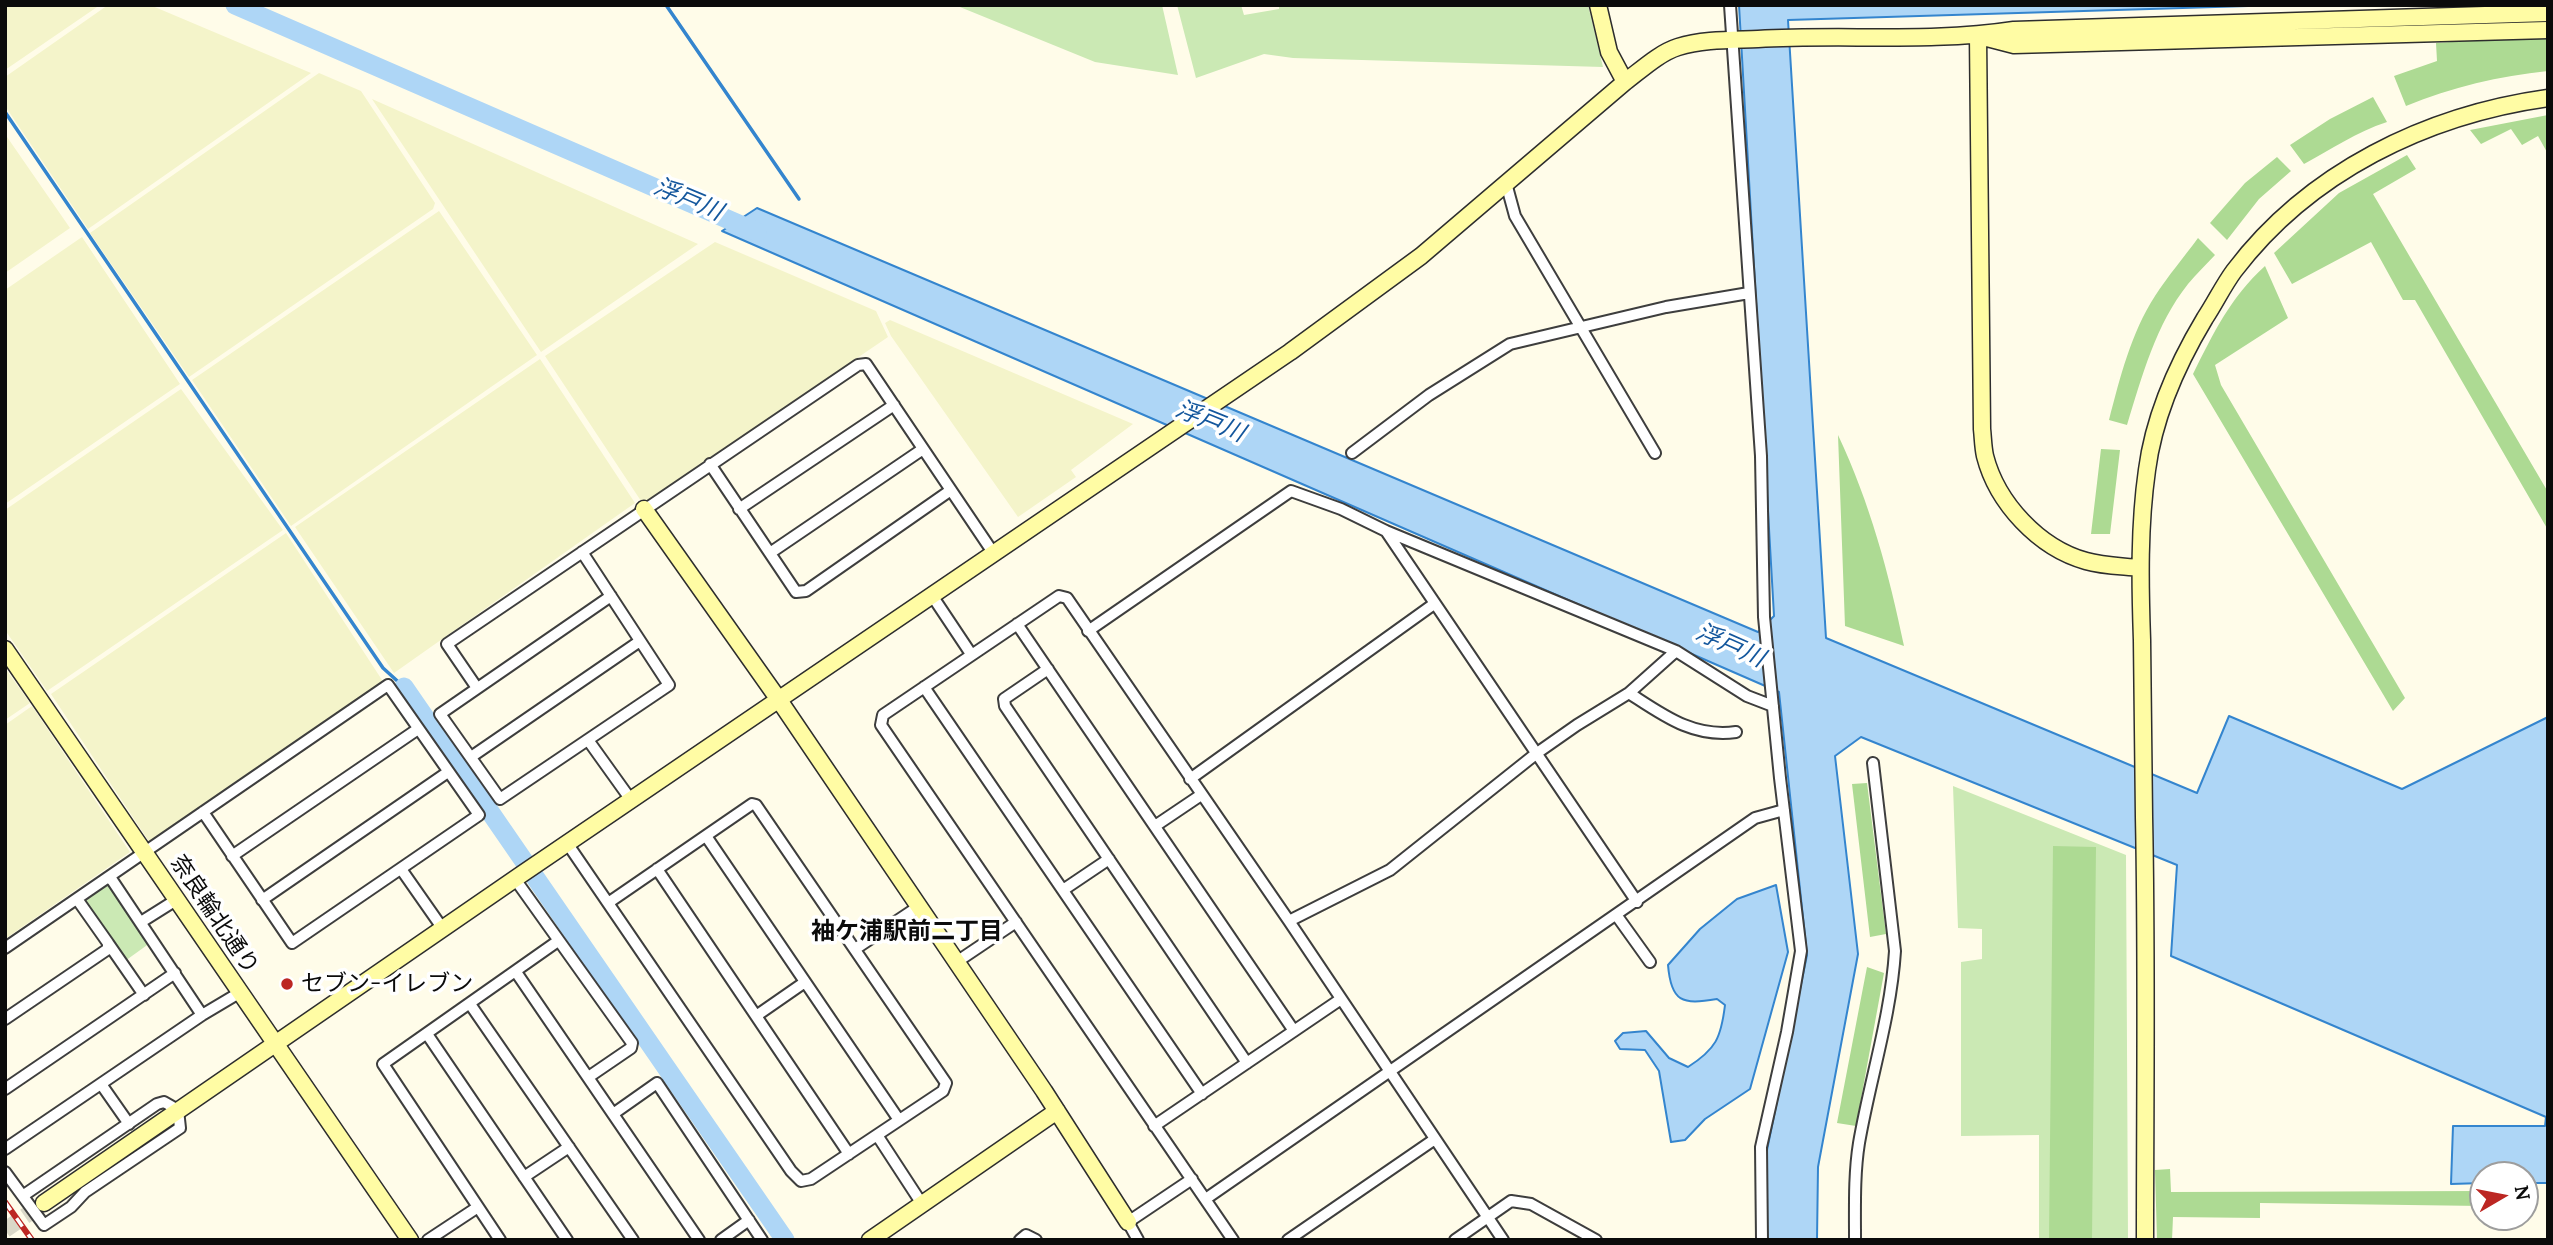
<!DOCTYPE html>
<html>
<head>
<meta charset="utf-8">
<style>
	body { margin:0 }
	#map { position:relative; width:2553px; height:1245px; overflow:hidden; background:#fffce9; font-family:Lora,serif }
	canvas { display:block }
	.frame { position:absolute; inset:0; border:7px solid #0b0b0b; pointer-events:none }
	.north { position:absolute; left:2469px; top:1161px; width:70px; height:70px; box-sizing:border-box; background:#fff; border:2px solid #9d9d9d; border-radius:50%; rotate:80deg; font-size:19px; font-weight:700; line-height:28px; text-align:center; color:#0b0b0b }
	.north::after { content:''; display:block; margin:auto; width:24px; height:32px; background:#bc2723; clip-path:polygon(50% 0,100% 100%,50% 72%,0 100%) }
</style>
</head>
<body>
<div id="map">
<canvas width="2553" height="1245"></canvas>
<div class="frame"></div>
<div class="north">N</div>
</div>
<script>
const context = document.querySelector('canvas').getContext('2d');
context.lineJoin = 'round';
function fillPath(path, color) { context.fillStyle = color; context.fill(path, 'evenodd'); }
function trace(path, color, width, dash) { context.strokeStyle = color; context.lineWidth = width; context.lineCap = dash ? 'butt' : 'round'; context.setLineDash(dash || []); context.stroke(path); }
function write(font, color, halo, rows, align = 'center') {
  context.font = font + ' Lora,"Noto Sans JP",serif'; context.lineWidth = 7; context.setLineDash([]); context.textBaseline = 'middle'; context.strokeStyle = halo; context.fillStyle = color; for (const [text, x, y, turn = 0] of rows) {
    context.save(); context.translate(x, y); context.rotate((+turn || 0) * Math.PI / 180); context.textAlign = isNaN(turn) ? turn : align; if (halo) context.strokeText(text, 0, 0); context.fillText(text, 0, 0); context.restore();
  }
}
fillPath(new Path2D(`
	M 5,5 L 100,5 L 5,70 Z
	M 108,5 L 150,5 L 311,73 L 88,229 L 5,106 L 5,77 Z
	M 319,73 L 361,91 L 435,203 L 433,209 L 189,377 L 90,233 Z
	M 372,99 L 698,244 L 541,352 Z
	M 5,134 L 70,228 L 5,273 Z
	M 439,211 L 537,355 L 291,526 L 192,380 Z
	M 82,237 L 180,384 L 5,504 L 5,290 Z
	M 715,242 L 876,311 L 888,337 L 643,504 L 545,356 Z
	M 890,320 L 1133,424 L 1071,470 L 1076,477 L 1018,517 L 891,336 L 885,323 Z
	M 540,359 L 635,503 L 394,673 L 295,527 Z
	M 181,389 L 283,530 L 47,691 L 5,630 L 5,510 Z
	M 286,533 L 384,683 L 150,843 L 51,694 Z
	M 5,668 L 30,703 L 5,720 Z
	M 32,706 L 130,852 L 5,939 L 5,725 Z`), '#f4f4ca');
fillPath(new Path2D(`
	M 955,5 L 1162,5 L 1178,75 L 1095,62 Z
	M 1177,5 L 1241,5 L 1244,15 L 1279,9 L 1279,5 L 1588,5 L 1603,67 L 1293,58 L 1264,54 L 1196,78 Z
	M 1953,786 L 2126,855 L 2128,1240 L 2039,1240 L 2039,1135 L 1961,1136 L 1961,962 L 1982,959 L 1982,929 L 1958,928 Z
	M 105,883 L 111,884 L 150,943 L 125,961 L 84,902 L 85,897 Z`), '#cbe9b4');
fillPath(new Path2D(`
	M 2527,37 L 2548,39 L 2548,71 C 2499,76 2452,87 2406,106 L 2394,76 L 2437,61 L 2436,43 Z
	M 2373,97 L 2387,122 C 2356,132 2332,149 2304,164 L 2290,145 L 2330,119 Z
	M 2548,115 L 2548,154 L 2538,136 L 2522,145 L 2511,129 L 2481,144 L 2470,130 Z
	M 2407,155 L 2416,169 L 2373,194 L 2548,492 L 2548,530 L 2415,300 L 2403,300 L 2371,242 L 2292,284 L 2274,253 L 2339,193 Z
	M 2277,157 L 2291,171 L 2259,199 L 2227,240 L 2210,223 L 2245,183 Z
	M 2198,238 L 2215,255 C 2206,265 2196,274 2188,284 C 2156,324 2142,376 2127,425 L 2109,420 C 2120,378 2131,333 2155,296 C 2168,276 2184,257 2198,238 Z
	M 2265,266 L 2288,318 L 2215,365 L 2221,385 L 2405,698 L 2393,711 L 2193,374 C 2214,332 2230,298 2265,266 Z
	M 1838,435 C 1870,503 1889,573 1904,646 L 1845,626 Z
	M 2101,449 L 2120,450 L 2110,534 L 2091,534 Z
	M 1867,783 L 1886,934 L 1870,937 L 1852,784 Z
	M 2053,846 L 2096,847 L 2092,1240 L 2049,1240 Z
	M 1867,967 L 1884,973 L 1856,1126 L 1837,1123 Z
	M 2170,1169 L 2171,1192 L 2483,1191 L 2483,1206 L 2260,1203 L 2260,1218 L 2173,1217 L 2172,1240 L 2157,1240 L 2155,1170 Z`), '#adda93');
const water = new Path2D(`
	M 1739,5 L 2281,5 L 1788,20 L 1826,638 L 2197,793 L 2229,716 L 2402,789 L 2548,717 L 2548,1183 L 2525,1183 L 2525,1175 L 2483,1175 L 2483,1183 L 2451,1184 L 2453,1126 L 2545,1126 L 2546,1117 L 2171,956 L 2177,865 L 1861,737 L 1835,756 L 1858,954 L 1818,1167 L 1817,1240 L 1767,1240 L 1767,1150 L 1807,955 L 1779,692 L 722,231 L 757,208 L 1758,632 L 1774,616 Z
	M 1776,885 L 1788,952 L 1750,1089 L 1705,1119 L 1685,1140 L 1671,1142 L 1659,1071 L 1645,1050 L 1620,1049 L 1615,1041 L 1623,1033 L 1646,1031 L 1669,1058 L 1688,1067 C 1716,1049 1721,1038 1725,1005 L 1717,999 C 1682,1005 1671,1002 1668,965 L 1700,929 L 1737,899 Z`);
fillPath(water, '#aed6f6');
trace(water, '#3485ce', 2);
trace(new Path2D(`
	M 666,5 L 799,199
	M 5,112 L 383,668 L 404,687`), '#3485ce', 3.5);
trace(new Path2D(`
	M 235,5 L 757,232
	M 404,687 L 785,1240`), '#aed6f6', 19);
trace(new Path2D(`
	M 5,1230 L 44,1203`), '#dad8c8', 16, [16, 8]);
const street = new Path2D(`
	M 1730,5 L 1761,456 L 1764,617 L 1780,778 L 1801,951 L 1787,1032 L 1761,1147 L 1762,1240
	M 1506,183 L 1515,216 L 1655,453
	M 1352,453 L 1429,395 L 1510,344 L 1666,307 L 1749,293
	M 710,464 L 796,592 L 806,591 L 951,490
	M 739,509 L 894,405
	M 1386,531 L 1637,902
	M 582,552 L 669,685 L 500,799 L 440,714 L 611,596
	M 770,553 L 923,449
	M 933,597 L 971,654
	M 1017,624 L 1294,1031
	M 1088,631 L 1291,491 L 1341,509 L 1386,531 L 1676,651 L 1747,696 L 1773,706
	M 1048,669 L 1004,699 L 1005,706 L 1247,1063
	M 924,687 L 1202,1094
	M 477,688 L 447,644 L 858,365 L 866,364 L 994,554
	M 1629,693 C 1663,715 1693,738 1736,732
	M 588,740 L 631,800
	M 471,757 L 640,641
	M 1190,779 L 1434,604
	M 1155,826 L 1201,795
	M 706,836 L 899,1120
	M 567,843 C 642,952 716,1062 791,1171 L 801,1181 L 811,1179 L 943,1091 L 946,1083 L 756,805 L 752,804 L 608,903
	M 232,856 L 418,729
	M 401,869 L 443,929
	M 657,869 L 849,1154
	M 108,878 L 112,880 L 202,1015
	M 515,879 L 632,1043 L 631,1048 L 590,1076
	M 1063,890 L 1109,859
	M 262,900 L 448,772
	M 1617,916 L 1650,962
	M 1289,921 L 1390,870 L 1537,753 L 1577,725 L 1629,693 L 1676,651
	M 141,922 L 176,900
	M 108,943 L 144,995
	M 5,948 L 388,685 L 479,815 L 292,943 L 203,812
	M 855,949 L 918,907
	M 955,963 L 1016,922
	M 516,972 L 699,1240
	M 470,1004 L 633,1240
	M 756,1016 L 805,982
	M 5,1019 L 108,949 L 108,943 L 77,899
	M 427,1034 L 567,1240
	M 101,1084 L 129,1124
	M 5,1089 L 175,973
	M 613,1114 L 657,1083 L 762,1240
	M 1154,1126 L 1341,999
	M 877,1135 L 922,1204
	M 5,1149 L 202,1015 L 239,993
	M 5,1172 L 44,1225 L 71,1207 L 85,1192 L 180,1128 L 178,1110 L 164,1102 L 157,1104 L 24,1195
	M 524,1177 L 569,1147
	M 1207,1198 L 1755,818 L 1784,810
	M 428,1240 L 478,1207
	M 500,1240 L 383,1064 L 558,941
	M 721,1240 L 749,1220
	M 1020,1240 L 1026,1235 L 1036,1240
	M 1138,1240 L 1128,1222 L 1192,1179
	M 1233,1240 L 881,725 L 883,715 L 1059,596 L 1067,598 L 1289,921 L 1503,1240
	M 1288,1240 L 1435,1139
	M 1455,1240 L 1511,1201 L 1531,1204 L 1596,1240
	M 1855,1240 C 1855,1207 1854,1174 1859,1143 C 1870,1079 1891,1016 1895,951 L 1873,763`);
const secondary = new Path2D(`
	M 1598,5 L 1609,52 L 1625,82
	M 1978,36 L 1982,429 C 1983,438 1983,447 1985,456 C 1997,503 2039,548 2086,561 C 2103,566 2122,566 2140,568
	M 1987,38 L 2014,45 L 2548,30
	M 644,509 L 779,700 L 1044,1091 L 1128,1222
	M 5,649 L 410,1240
	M 44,1203 L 522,874 L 1290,352 L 1421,256 L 1625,82 C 1641,70 1659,53 1678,47 C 1703,39 1732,40 1758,39 C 1843,34 1930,43 2014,30 L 2548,13
	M 870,1240 L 1057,1111
	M 2145,1240 C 2145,1099 2147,958 2144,817 C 2143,758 2143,699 2142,640 C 2140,583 2139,526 2147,470 C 2154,416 2178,363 2205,318 C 2215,303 2223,286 2234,271 C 2309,172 2426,115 2548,98`);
trace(street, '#3e3e3e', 14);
trace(secondary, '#2d2d2d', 19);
trace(street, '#fff', 10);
trace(secondary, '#fffca4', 16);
const rail = new Path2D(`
	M 5,1202 L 32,1240`);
trace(rail, '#bc2723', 6);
trace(rail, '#fff', 3.5, [10]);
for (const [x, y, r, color] of [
	[287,984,7,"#bc2723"]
]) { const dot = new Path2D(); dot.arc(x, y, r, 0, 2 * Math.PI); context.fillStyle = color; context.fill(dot); trace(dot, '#fff', 2.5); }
write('23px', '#0b0b0b', '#fff', [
	["奈良輪北通り",214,915,56]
]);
write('23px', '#0b0b0b', '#fff', [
	["セブン-イレブン",301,984]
], 'left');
write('italic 24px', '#14579d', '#fff', [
	["浮戸川",688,200,23],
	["浮戸川",1210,422,22],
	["浮戸川",1730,646,24]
]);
write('bold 24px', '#0b0b0b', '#fff', [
	["袖ケ浦駅前二丁目",907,932]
]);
</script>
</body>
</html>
